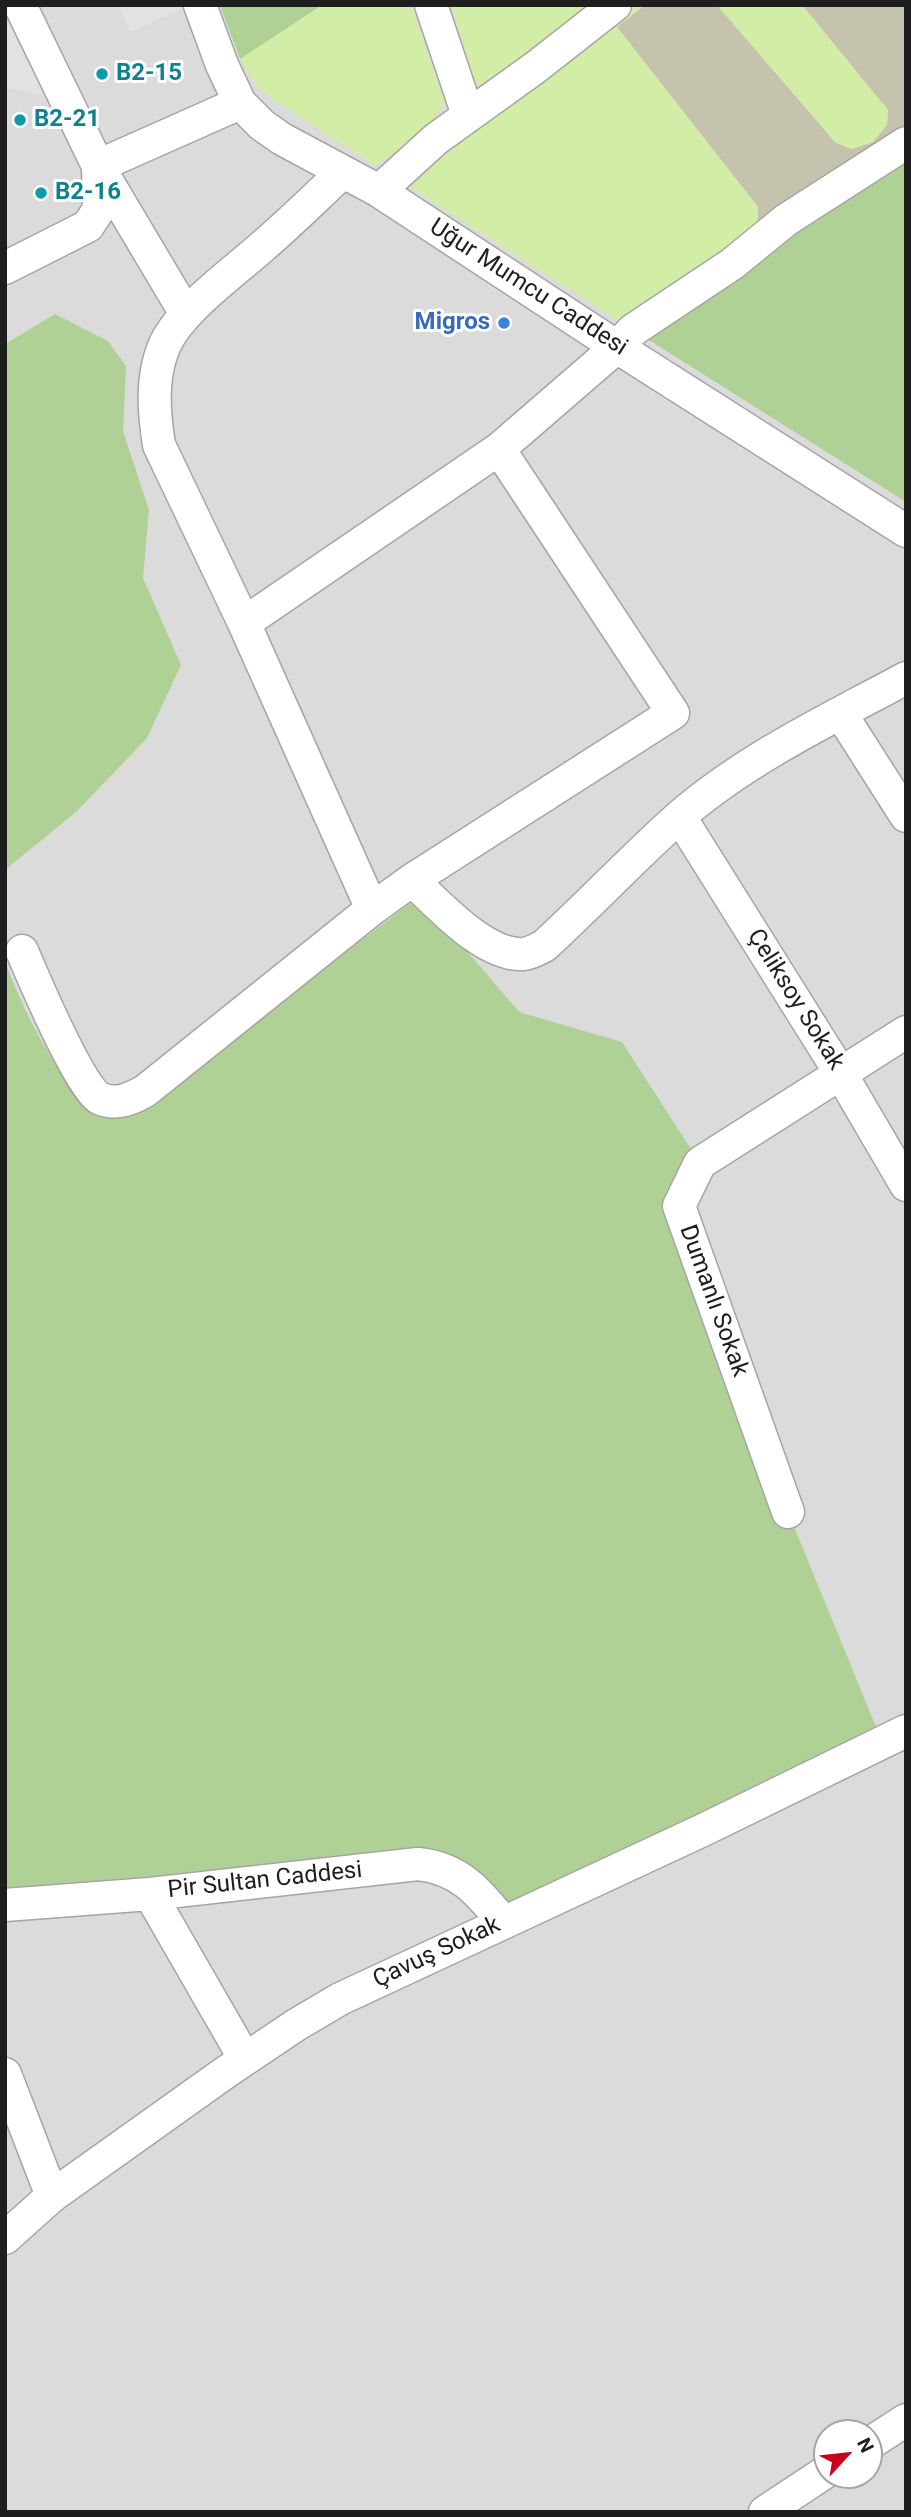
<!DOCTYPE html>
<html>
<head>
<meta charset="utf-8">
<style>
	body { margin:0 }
	#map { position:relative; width:911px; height:2517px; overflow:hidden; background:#f0eae3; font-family:Roboto,sans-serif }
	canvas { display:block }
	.frame { position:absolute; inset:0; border:7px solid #1e1e1e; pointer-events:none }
	.north { position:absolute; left:813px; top:2419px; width:70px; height:70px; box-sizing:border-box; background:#fff; border:2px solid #a5a5a5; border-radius:50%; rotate:63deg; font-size:19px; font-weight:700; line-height:28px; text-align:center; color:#1e1e1e }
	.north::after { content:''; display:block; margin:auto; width:24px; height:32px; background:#cc001b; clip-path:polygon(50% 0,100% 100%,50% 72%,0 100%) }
</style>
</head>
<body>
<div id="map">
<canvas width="911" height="2517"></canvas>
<div class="frame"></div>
<div class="north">N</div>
</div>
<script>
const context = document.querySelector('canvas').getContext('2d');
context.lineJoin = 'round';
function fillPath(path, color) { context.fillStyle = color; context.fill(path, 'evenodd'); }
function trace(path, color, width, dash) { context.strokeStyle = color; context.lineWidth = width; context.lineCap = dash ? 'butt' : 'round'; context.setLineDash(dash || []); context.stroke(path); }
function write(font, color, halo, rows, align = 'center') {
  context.font = font + ' Roboto,sans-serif'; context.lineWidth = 6; context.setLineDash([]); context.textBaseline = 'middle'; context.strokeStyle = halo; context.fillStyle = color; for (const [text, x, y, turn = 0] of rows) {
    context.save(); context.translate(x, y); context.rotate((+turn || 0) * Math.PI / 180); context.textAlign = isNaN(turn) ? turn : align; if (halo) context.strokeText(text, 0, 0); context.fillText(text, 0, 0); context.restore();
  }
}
fillPath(new Path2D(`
	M 5,5 L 906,5 L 906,2512 L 5,2512 ZM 827,2433 L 869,2433 L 869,2475 L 827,2475 Z`), '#dcdbdb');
fillPath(new Path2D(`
	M 645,5 L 717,5 L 835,142 L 851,149 L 873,142 L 887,125 L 888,110 L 802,5 L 906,5 L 906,143 L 758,242 L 758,207 L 617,27 Z`), '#c5c2ae');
fillPath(new Path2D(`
	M 322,5 L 411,5 L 444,101 C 439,123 395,151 376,166 L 271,98 L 257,86 L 240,59 Z
	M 451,5 L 645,5 L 617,27 L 758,207 L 758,242 L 633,330 L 402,182 L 492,88 L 481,86 L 474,79 Z
	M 717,5 L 802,5 L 888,110 L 887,125 L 873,142 L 851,149 L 835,142 Z`), '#d2eda6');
fillPath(new Path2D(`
	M 220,5 L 322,5 L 240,59 Z
	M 906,143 L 906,502 L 633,330 Z
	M 55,314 L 108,341 L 126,366 L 123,431 L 149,510 L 143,578 L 181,665 L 147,738 L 76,812 L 5,870 L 5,344 Z
	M 412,902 L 424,910 L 459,942 L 519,1012 L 622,1042 L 700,1163 L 679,1206 L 788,1512 L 883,1744 L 503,1922 L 449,1871 L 5,1905 L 5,961 C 22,1009 47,1055 77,1097 L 166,1088 Z`), '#afd195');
fillPath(new Path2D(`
	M 5,5 L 64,100 L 5,87 Z
	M 118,5 L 189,5 L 131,32 Z`), '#e2e2e2');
const minor = new Path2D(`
	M 20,5 L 98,166 L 240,103
	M 200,5 L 222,65 L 240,103 L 262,125 L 282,139 L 379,191 L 617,347 L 906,531
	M 431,5 L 468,115
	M 98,166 L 186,314
	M 342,173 C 316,197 290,223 263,246 C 233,273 177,312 163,349 C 151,380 154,413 159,445 L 244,623 L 372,909 L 412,880 L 673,713 L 499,449 L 617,347 L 633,330 L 732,264 L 786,220 L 906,143
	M 379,191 L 436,139 L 536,67 L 615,5
	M 5,268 L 88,226 L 99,209 L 98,168
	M 244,623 L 499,449
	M 841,714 L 906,816
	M 680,817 L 841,1074 L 906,1185
	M 412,880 C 439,905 485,957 524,954 C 531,953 538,949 544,946 C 590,904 633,858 679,817 C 746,759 828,720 906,678
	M 22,951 C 33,977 80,1088 99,1098 C 115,1106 131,1099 145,1091 L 372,909
	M 788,1512 L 679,1206 L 700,1163 L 906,1032
	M 150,1894 L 245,2059
	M 5,1905 L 150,1894 L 418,1864 C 459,1868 479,1892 503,1922
	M 5,2074 L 52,2196
	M 5,2238 L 52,2196 L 226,2072 L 296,2025 L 340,1999 L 703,1830 L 906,1731
	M 869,2444 L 906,2420
	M 765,2512 L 827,2471`);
trace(minor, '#a5a5a5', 35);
trace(minor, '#fff', 32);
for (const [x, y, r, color] of [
	[102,74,7,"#0f9aa8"],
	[20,120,7,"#0f9aa8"],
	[41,193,7,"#0f9aa8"],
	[504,323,7,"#3f7fe0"]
]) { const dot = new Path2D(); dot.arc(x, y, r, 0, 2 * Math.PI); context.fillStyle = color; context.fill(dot); trace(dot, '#fff', 2.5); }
write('bold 24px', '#0d838f', '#fff', [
	["B2-15",116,74],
	["B2-21",34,120],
	["B2-16",55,193]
], 'left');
write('24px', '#1e1e1e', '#fff', [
	["Uğur Mumcu Caddesi",528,288,33],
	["Çeliksoy Sokak",795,1000,58],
	["Dumanlı Sokak",713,1301,70],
	["Pir Sultan Caddesi",265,1881,-6],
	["Çavuş Sokak",437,1953,-25]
]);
write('bold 24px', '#366cbe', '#fff', [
	["Migros",490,323]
], 'right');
</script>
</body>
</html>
